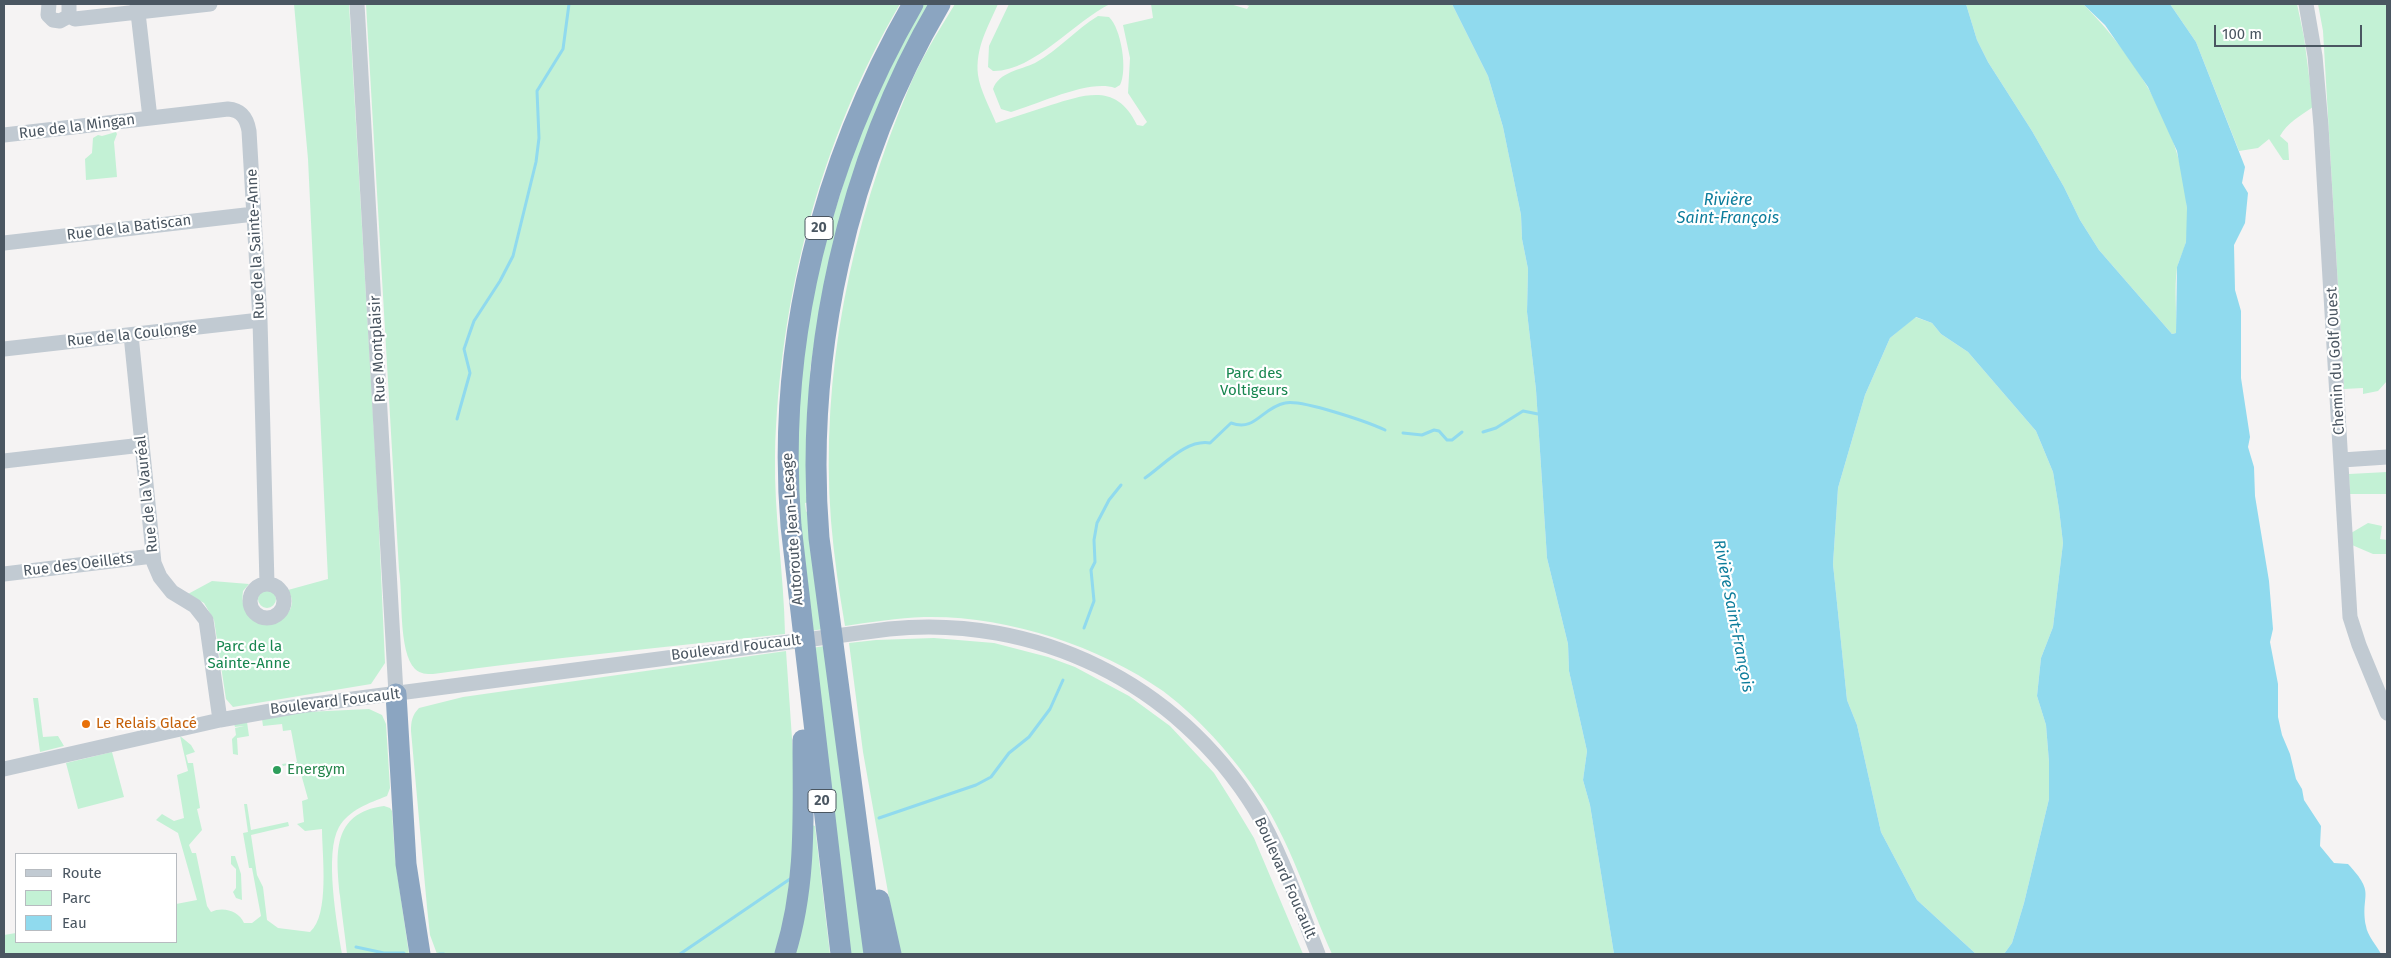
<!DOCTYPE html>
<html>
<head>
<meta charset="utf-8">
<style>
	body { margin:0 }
	#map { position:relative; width:2391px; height:958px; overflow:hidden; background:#f5f3f3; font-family:"Fira Sans",sans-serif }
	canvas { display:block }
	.frame { position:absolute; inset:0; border:5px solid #4a5661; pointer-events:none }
	.legend { position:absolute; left:15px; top:853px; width:162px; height:90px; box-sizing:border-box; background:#fff; border:1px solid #b7bbc0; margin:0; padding:6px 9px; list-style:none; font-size:15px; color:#4a5661 }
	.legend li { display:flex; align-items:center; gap:10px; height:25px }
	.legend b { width:25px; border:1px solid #b7bbc0 }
	.scale { position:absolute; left:2214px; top:25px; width:148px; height:22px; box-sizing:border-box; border:2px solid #4a5661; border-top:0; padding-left:6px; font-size:15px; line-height:18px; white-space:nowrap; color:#4a5661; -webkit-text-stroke:4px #fff; paint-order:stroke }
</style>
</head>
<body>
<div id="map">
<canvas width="2391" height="958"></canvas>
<div class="frame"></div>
<ul class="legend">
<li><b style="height:6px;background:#c1cad2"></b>Route</li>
<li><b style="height:14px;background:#c3f1d5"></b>Parc</li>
<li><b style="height:14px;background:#90daee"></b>Eau</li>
</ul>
<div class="scale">100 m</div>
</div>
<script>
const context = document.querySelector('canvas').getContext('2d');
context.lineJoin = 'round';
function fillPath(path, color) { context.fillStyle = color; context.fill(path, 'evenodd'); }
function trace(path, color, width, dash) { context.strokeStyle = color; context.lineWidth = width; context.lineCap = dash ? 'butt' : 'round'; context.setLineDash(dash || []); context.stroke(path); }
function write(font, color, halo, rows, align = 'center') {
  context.font = font + ' "Fira Sans",sans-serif'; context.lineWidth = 4.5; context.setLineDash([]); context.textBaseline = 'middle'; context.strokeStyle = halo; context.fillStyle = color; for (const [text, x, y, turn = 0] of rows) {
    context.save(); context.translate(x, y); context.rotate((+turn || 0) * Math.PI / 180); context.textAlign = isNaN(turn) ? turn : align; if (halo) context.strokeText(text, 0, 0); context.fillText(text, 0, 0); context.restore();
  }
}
fillPath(new Path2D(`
	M 294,4 L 349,4 L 377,484 L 385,663 L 371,684 L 233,707 L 226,699 L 214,620 L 204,603 L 188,594 L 212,581 L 249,584 L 243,591 C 236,641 309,624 288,590 L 328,579 L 308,159 Z
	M 366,4 L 900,4 C 820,140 779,299 775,456 C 774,515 784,575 785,634 C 667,647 550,658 433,674 C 426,674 421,674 415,669 C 398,652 403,594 399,570 Z
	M 922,4 L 932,4 L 838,225 L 822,297 L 810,370 L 813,381 L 806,495 L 809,502 L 805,503 L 806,511 L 810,516 L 824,629 L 810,631 L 796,498 L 797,422 L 804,345 L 820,258 L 862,125 Z
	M 955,4 L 998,4 C 988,27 975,48 978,75 C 980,90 990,108 996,123 C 1014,117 1033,111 1051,105 C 1086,94 1117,83 1137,125 L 1143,126 L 1147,122 L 1128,93 L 1130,58 L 1123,25 L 1153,18 L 1151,4 L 1230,4 L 1247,9 L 1249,6 L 1244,4 L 1452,4 L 1488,76 L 1503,127 L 1521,215 L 1522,239 L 1528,269 L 1527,312 L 1536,390 L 1547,558 L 1568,644 L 1569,671 L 1587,751 L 1583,780 L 1590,805 L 1614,954 L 1332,954 C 1310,905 1294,853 1266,806 C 1239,763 1204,722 1163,691 C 1098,645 1004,615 924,617 C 898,618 871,622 845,626 C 839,591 834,557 831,521 C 820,374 851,226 908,90 C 920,60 938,32 955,4 Z
	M 1009,4 L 1110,4 C 1075,21 1033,72 993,71 L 988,67 L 989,46 Z
	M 1966,4 L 2083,4 C 2136,57 2183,132 2187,208 C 2187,218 2188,232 2186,242 C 2184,251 2179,259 2177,268 C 2174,288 2177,312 2176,333 L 2172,334 L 2099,250 L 2080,220 L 2064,187 L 2032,131 L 1988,62 L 1977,40 Z
	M 2170,4 L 2297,4 L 2304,37 L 2313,107 C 2300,116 2287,123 2280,136 L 2288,143 L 2289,160 L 2283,160 L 2269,139 L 2258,148 L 2239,151 L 2196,42 Z
	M 2318,4 L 2387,4 L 2387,381 L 2378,391 L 2363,394 L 2363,388 L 2344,389 L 2323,31 Z
	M 1098,16 L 1109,17 C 1121,28 1128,70 1120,85 L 1115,88 C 1089,79 1039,104 1011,112 L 1001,109 L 993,89 C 999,72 1020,70 1035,63 C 1059,50 1076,29 1098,16 Z
	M 116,132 L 117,134 L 114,142 L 117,177 L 86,180 L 85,159 L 92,153 L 93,138 L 98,135 L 102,136 Z
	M 1915,317 L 1932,323 L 1941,334 L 1968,352 L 2036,431 L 2053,472 L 2059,509 L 2063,543 L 2053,627 L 2041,658 L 2037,696 L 2046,725 L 2049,762 L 2049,799 L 2024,903 L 2012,943 L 2004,954 L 1976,954 L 1917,900 L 1881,832 L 1857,725 L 1847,700 L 1833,564 L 1838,488 L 1865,395 L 1890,338 Z
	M 2387,472 L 2387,494 L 2350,494 L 2349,474 Z
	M 2368,523 L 2382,526 L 2380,539 L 2387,540 L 2387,554 L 2373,554 L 2352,545 L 2351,533 Z
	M258 599a9 9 0 1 1 18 0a9 9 0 1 1-18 0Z
	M 934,638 L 994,643 L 1048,657 L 1075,667 L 1129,696 L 1170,726 L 1214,773 L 1231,800 L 1254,838 L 1303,954 L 899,954 L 863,752 L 849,643 L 876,640 Z
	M 825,646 L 866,954 L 850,954 L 811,648 Z
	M 786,651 L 795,782 L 793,882 L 776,954 L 437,954 L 430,935 L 427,907 L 411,731 C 411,722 412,715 419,708 L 463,697 Z
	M 33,698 L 38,698 L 43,737 L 58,736 L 64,746 L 40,752 Z
	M 369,709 L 382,715 L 386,724 L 390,788 L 387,796 C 369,803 349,810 339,827 C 324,853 337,924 342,954 L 4,954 L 4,935 L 16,933 L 16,942 L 176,942 L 176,904 L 197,900 L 178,833 L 156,820 L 162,814 L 174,821 L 184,818 L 177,775 L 188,771 L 180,736 L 191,745 L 195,752 L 186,755 L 188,763 L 193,763 L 200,808 L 197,809 L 202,830 L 189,845 L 192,853 L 196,853 L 207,906 L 211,912 C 223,906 239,911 244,923 L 252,923 L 261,916 L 252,868 L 249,868 L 243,833 L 248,832 L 244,804 L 247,804 L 251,830 L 288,822 L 289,826 L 251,835 L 257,875 L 263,887 L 267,920 L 278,928 L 310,932 C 330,915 322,855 322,829 L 305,831 L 297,824 L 304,822 L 302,801 L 308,799 L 298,763 L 283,766 L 282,764 L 297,762 L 291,730 L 283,731 L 282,724 L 263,726 L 262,719 L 306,712 Z
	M 247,722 L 249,736 L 237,738 L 238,755 L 233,754 L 232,739 L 236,735 L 235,728 L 244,726 L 235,727 L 234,724 Z
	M 112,752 L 124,797 L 78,809 L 66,763 Z
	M 384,806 L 390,808 L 392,811 L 395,858 L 409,954 L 347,954 C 345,935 342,916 340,896 C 336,855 331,813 384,806 Z
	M 809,824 L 815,826 L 830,954 L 790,954 Z
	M 231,856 L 235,856 L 241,874 L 242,900 L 236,898 L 233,892 L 236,888 L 236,869 L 231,864 Z`), '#c3f1d5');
fillPath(new Path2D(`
	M 1452,4 L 1966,4 L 1977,40 L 1988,62 L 2032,131 L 2064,187 L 2080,220 L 2099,250 L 2172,334 L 2176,333 L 2177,267 L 2186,242 L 2187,208 L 2177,151 L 2148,87 L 2105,25 L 2083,4 L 2170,4 L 2196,42 L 2245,167 L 2242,183 L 2248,193 L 2245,223 L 2234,245 L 2235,290 L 2241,311 L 2241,378 L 2250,437 L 2248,447 L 2254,467 L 2255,496 L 2269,581 L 2273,629 L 2270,642 L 2278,684 L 2278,717 L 2282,735 L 2290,754 L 2296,779 L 2302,789 L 2304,800 L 2321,826 L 2320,846 L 2334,863 L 2348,864 C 2377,895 2360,893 2366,926 C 2367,935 2377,946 2381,954 L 2004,954 L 2012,943 L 2024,903 L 2049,799 L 2049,762 L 2046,725 L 2037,696 L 2041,658 L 2053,627 L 2063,543 L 2059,509 L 2053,472 L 2036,431 L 1968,352 L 1941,334 L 1932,323 L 1916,317 L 1890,338 L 1865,395 L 1838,488 L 1833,564 L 1847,700 L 1857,725 L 1881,832 L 1917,900 L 1976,954 L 1614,954 L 1590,805 L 1583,780 L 1587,751 L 1569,671 L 1568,644 L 1547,558 L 1536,390 L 1527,312 L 1528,269 L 1522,239 L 1521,215 L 1503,127 L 1488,76 Z`), '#90daee');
trace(new Path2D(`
	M 457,419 L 470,373 L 464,349 L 474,321 L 500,281 L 513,256 L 536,162 L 539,138 L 537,91 L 563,49 L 569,4
	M 1483,432 L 1496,428 L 1523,411 L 1538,414
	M 1403,433 L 1422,435 L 1434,430 L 1439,431 L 1447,440 L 1452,440 L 1462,432
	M 1145,478 C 1164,465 1186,439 1210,443 L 1231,423 C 1256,432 1261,408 1285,403 C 1301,399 1368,422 1385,430
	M 1084,628 L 1094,601 L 1091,570 L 1095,562 L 1094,540 L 1097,523 L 1109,500 L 1121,485
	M 879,818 L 976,785 L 991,777 L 1009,753 L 1029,737 L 1050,709 L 1063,680
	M 356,947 L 384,953 L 404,953
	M 439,954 L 444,954
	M 680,954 L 790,879`), '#90daee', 3);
trace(new Path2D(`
	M 49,4 L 48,15 L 53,20 L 60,21 L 69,16 L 69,4
	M 137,4 L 150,118
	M 357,4 L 396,694
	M 2306,4 L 2315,56 L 2321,126 L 2350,617 L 2359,645 L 2387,713
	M 69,16 L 75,19 L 210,4
	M 4,135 L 228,109 C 242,110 247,119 249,131 L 260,320 L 267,584
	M 4,243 L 254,214
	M 131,335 L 154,563 L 160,577 L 172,592 L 195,606 L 206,620 L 220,720
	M 4,349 L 260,320
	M 2342,460 L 2387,457
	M 4,461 L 142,445
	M 4,574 L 153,556
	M250 601a17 17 0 1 1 34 0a17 17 0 1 1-34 0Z
	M 4,769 L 220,720 L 299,706 L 889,629 C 1036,614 1177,683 1255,809 C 1282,854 1299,906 1318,954`), '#c1cad2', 15);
trace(new Path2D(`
	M 396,694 L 406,864 L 420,954
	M 879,900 L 891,954
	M 785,954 C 807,884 803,812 803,740
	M 841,954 L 791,526 C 776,343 822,162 913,4
	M 874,954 L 819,538 C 804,355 847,162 940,4`), '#8ba5c1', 21);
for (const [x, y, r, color] of [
	[86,724,5,"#e8710a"],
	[277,770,5,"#2e9e5b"]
]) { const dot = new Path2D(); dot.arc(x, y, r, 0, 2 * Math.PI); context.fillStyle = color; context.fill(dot); trace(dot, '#fff', 2); }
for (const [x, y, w] of [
	[819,228,28],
	[822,801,28]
]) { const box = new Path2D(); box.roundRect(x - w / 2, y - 11.5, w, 23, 4); context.fillStyle = '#fff'; context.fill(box); trace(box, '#4a5661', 1); }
write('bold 14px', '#4a5661', null, [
	["20",819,228],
	["20",822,801]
]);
write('15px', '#4a5661', '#fff', [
	["Rue de la Mingan",77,127,-7],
	["Rue de la Batiscan",129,228,-7],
	["Rue de la Sainte-Anne",256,244,-93],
	["Rue de la Coulonge",132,335,-6],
	["Rue Montplaisir",378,349,-93],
	["Chemin du Golf Ouest",2336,361,-93],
	["Rue de la Vauréal",147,494,-96],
	["Autoroute Jean-Lesage",793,529,-94],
	["Rue des Oeillets",78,565,-7],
	["Boulevard Foucault",736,648,-7],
	["Boulevard Foucault",335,702,-7],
	["Boulevard Foucault",1285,878,66]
]);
write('15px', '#17864f', '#fff', [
	["Parc des",1254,374],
	["Voltigeurs",1254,391],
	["Parc de la",249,647],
	["Sainte-Anne",249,664]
]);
write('15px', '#c56008', '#fff', [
	["Le Relais Glacé",96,724]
], 'left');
write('15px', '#27864d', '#fff', [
	["Energym",287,770]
], 'left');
write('italic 16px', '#0c7c9b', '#fff', [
	["Rivière",1728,201],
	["Saint-François",1728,219],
	["Rivière Saint-François",1733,616,79]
]);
</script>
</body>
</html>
